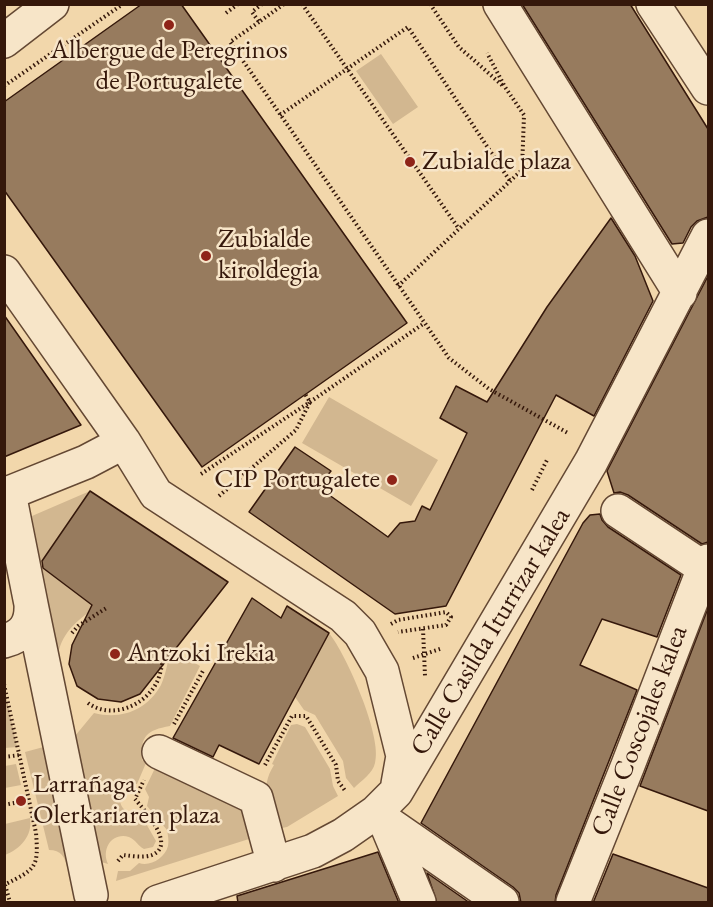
<!DOCTYPE html>
<html>
<head>
<meta charset="utf-8">
<style>
	body { margin:0 }
	#map { position:relative; width:713px; height:907px; overflow:hidden; background:#f2d7ab; font-family:"EB Garamond",serif }
	canvas { display:block }
	.frame { position:absolute; inset:0; border:6px solid #35180b; pointer-events:none }
</style>
</head>
<body>
<div id="map">
<canvas width="713" height="907"></canvas>
<div class="frame"></div>
</div>
<script>
const context = document.querySelector('canvas').getContext('2d');
context.lineJoin = 'round';
function fillPath(path, color) { context.fillStyle = color; context.fill(path, 'evenodd'); }
function trace(path, color, width, dash) { context.strokeStyle = color; context.lineWidth = width; context.lineCap = dash ? 'butt' : 'round'; context.setLineDash(dash || []); context.stroke(path); }
function write(font, color, halo, rows, align = 'center') {
  context.font = font + ' "EB Garamond",serif'; context.lineWidth = 5; context.setLineDash([]); context.textBaseline = 'middle'; context.strokeStyle = halo; context.fillStyle = color; for (const [text, x, y, turn = 0] of rows) {
    context.save(); context.translate(x, y); context.rotate((+turn || 0) * Math.PI / 180); context.textAlign = isNaN(turn) ? turn : align; if (halo) context.strokeText(text, 0, 0); context.fillText(text, 0, 0); context.restore();
  }
}
fillPath(new Path2D(`
	M 381,54 L 418,107 L 393,124 L 356,71 Z
	M 329,397 L 438,460 L 411,506 L 302,443 Z
	M 90,491 L 39,565 L 64,584 L 101,603 C 81,618 62,630 58,655 L 39,565 L 32,516 Z
	M 329,633 C 346,654 383,737 375,763 C 373,773 361,781 354,788 L 346,778 L 343,761 L 315,715 L 304,710 L 295,697 Z
	M 171,649 L 200,666 L 170,726 C 147,730 140,736 142,760 L 146,763 L 137,784 L 132,784 L 123,789 C 115,803 124,816 140,813 L 156,841 L 153,847 L 144,849 C 138,846 136,840 129,837 C 112,832 101,849 108,864 L 98,861 L 70,742 L 94,713 C 122,720 147,710 161,685 C 166,674 168,660 171,649 Z
	M 4,691 L 5,691 L 17,747 L 5,748 Z
	M 297,724 L 305,727 L 330,769 L 333,786 L 338,796 L 287,827 L 276,829 C 269,804 259,789 274,765 L 272,764 L 291,725 Z
	M 51,745 L 48,769 L 75,866 L 67,867 C 65,857 61,850 49,850 L 25,752 Z
	M 16,764 L 21,785 L 5,788 L 5,766 Z
	M 156,766 L 241,808 L 248,821 L 249,839 L 116,881 L 118,871 L 130,871 L 139,863 C 150,867 165,858 168,846 C 169,841 168,835 167,830 L 147,806 L 149,797 L 145,789 Z
	M 30,818 C 33,836 20,849 5,855 L 5,824 Z`), '#d2b790');
const building = new Path2D(`
	M 142,4 L 181,4 L 407,323 L 202,467 L 4,190 L 4,102 Z
	M 522,4 L 630,4 L 708,129 L 708,217 L 697,221 L 691,227 L 683,243 L 672,244 Z
	M 611,218 L 635,256 L 653,301 L 594,416 L 556,395 L 446,606 L 395,614 L 249,512 L 295,447 L 331,471 L 318,487 L 388,537 L 400,523 L 415,521 L 422,506 L 430,510 L 467,433 L 440,418 L 456,386 L 487,402 L 547,307 Z
	M 708,276 L 708,542 L 702,544 L 628,495 L 620,492 L 614,493 L 607,471 Z
	M 4,315 L 81,425 L 4,457 Z
	M 90,491 L 228,582 L 140,694 L 121,702 L 98,699 L 77,686 L 69,664 L 72,645 L 92,605 L 43,568 L 42,561 Z
	M 600,514 L 602,520 L 608,527 L 681,575 L 657,637 L 602,619 L 580,665 L 637,690 L 556,895 L 555,903 L 521,903 L 519,893 L 513,887 L 421,823 L 583,523 L 590,515 Z
	M 252,598 L 281,618 L 287,606 L 329,633 L 259,764 L 219,745 L 213,757 L 173,738 Z
	M 708,608 L 708,811 L 640,786 Z
	M 378,852 L 399,903 L 238,903 L 237,896 Z
	M 613,854 L 708,888 L 708,903 L 593,903 Z
	M 427,873 L 470,903 L 437,903 Z`);
fillPath(building, '#977b5e');
trace(building, '#35180b', 1.5);
const minor = new Path2D(`
	M 500,4 L 680,293
	M 653,4 L 708,88
	M 4,41 L 52,4
	M 4,272 L 124,442 L 156,494 L 343,616 L 360,633 L 382,671 L 403,756 L 398,784
	M 4,495 L 86,462 L 124,442
	M 618,511 L 704,568
	M 31,604 L 91,895
	M 4,641 C 24,636 32,624 31,604 L 9,493
	M 159,752 L 256,798 L 274,865
	M 385,821 L 502,902
	M 385,821 L 419,902
	M 158,902 L 313,851 L 343,835 L 376,812 L 396,792 L 591,462 L 708,236
	M 573,902 L 628,765 L 704,568 L 708,561`);
trace(minor, '#644833', 36);
trace(new Path2D(`
	M 262,4 L 252,12 L 259,22 L 284,4
	M 302,4 L 459,229
	M 430,4 L 459,47 L 503,86
	M 226,13 L 238,4
	M 259,22 L 230,42 L 449,358 L 489,389 L 568,433
	M 4,86 L 123,4
	M 280,115 L 408,27 L 510,181
	M 398,286 L 522,170 L 524,115 L 505,87 L 487,53
	M 201,474 L 310,402 L 423,324
	M 532,490 L 548,458
	M 219,496 L 296,430 L 310,402 L 305,394
	M 391,624 L 398,620 L 446,612 L 451,617 L 446,625 L 398,632
	M 423,629 L 425,676
	M 72,633 L 78,626 L 108,607
	M 413,658 L 440,649
	M 4,684 L 36,833 C 39,869 35,869 4,885
	M 88,703 C 111,720 145,706 157,682 C 162,671 163,657 165,645
	M 174,724 L 204,669
	M 4,757 L 20,755
	M 265,765 L 292,716 L 306,716 L 336,765 L 338,781 L 346,792
	M 4,805 L 29,800
	M 118,861 L 123,855 C 132,856 144,858 152,855 C 177,845 144,810 135,799 L 144,780
	M 5,885 L 10,902`), '#35180b', 4, [1.5, 3]);
trace(minor, '#f7e5c8', 33);
for (const [x, y, r, color] of [
	[169,25,6,"#8f2418"],
	[410,162,6,"#8f2418"],
	[206,256,6,"#8f2418"],
	[392,480,6,"#8f2418"],
	[115,654,6,"#8f2418"],
	[21,801,6,"#8f2418"]
]) { const dot = new Path2D(); dot.arc(x, y, r, 0, 2 * Math.PI); context.fillStyle = color; context.fill(dot); trace(dot, '#f7e5c8', 2); }
write('27px', '#35180b', '#f7e5c8', [
	["Albergue de Peregrinos",169,51,"center"],
	["de Portugalete",169,82,"center"],
	["Zubialde plaza",422,162],
	["Zubialde",218,240],
	["kiroldegia",218,271],
	["CIP Portugalete",380,480,"right"],
	["Antzoki Irekia",127,654],
	["Larrañaga",33,785],
	["Olerkariaren plaza",33,816]
], 'left');
write('27px', '#35180b', '#f7e5c8', [
	["Calle Casilda Iturrizar kalea",491,632,-59],
	["Calle Coscojales kalea",640,731,-69]
]);
</script>
</body>
</html>
